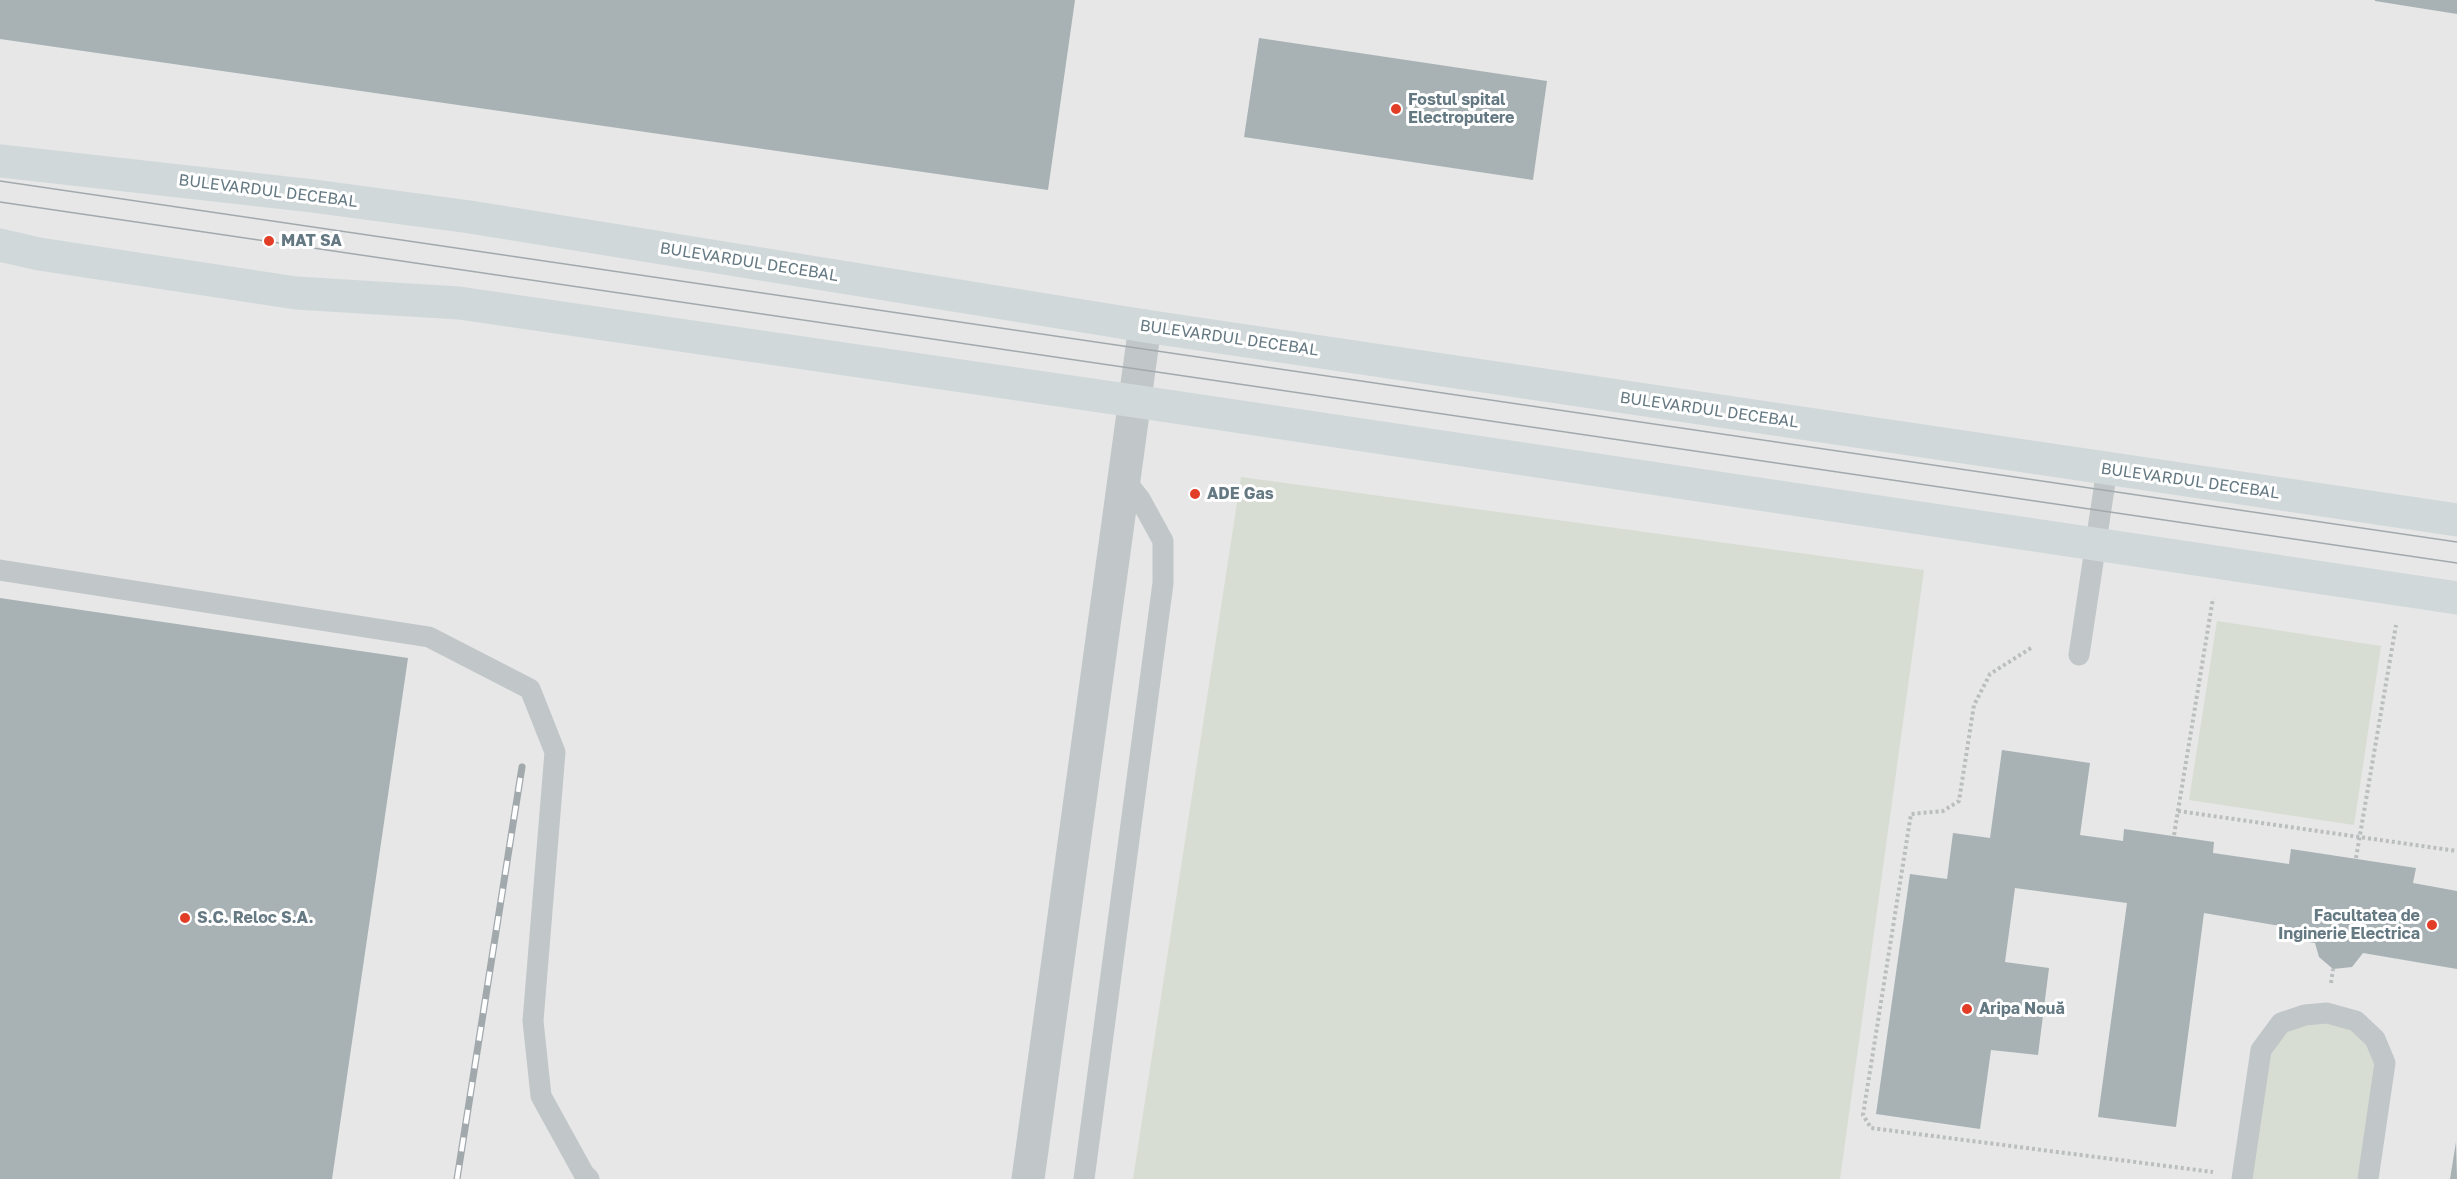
<!DOCTYPE html>
<html>
<head>
<meta charset="utf-8">
<style>
	body { margin:0 }
	canvas { display:block; background:#f6f5f2 }
</style>
</head>
<body>
<canvas width="2457" height="1179"></canvas>
<script>
const context = document.querySelector('canvas').getContext('2d');
context.lineJoin = 'round';
function fillPath(path, color) { context.fillStyle = color; context.fill(path, 'evenodd'); }
function trace(path, color, width, dash) { context.strokeStyle = color; context.lineWidth = width; context.lineCap = dash ? 'butt' : 'round'; context.setLineDash(dash || []); context.stroke(path); }
function write(font, color, halo, rows, align = 'center') {
  context.font = font + ' "Golos Text",sans-serif'; context.lineWidth = 6; context.setLineDash([]); context.textBaseline = 'middle'; context.strokeStyle = halo; context.fillStyle = color; for (const [text, x, y, turn = 0] of rows) {
    context.save(); context.translate(x, y); context.rotate((+turn || 0) * Math.PI / 180); context.textAlign = isNaN(turn) ? turn : align; if (halo) context.strokeText(text, 0, 0); context.fillText(text, 0, 0); context.restore();
  }
}
fillPath(new Path2D(`
	M 0,0 L 2457,0 L 2457,1179 L 0,1179 Z`), '#e6e7e6');
fillPath(new Path2D(`
	M 1241,477 L 1924,570 L 1840,1179 L 1133,1179 Z
	M 2217,621 L 2381,646 L 2354,825 L 2189,800 Z
	M 2356,1021 L 2385,1063 L 2368,1179 L 2242,1179 L 2261,1050 L 2281,1023 Z`), '#d8ddd3');
fillPath(new Path2D(`
	M 0,0 L 1075,0 L 1048,190 L 0,39 Z
	M 2375,0 L 2457,0 L 2457,14 L 2375,1 Z
	M 1259,38 L 1547,81 L 1533,180 L 1244,137 Z
	M 0,598 L 408,658 L 332,1179 L 0,1179 Z
	M 2002,750 L 2090,763 L 2080,835 L 2123,841 L 2124,829 L 2214,842 L 2213,853 L 2289,864 L 2291,849 L 2416,868 L 2413,883 L 2457,891 L 2457,969 L 2363,953 L 2352,967 L 2333,969 L 2319,957 L 2315,943 L 2278,937 L 2280,926 L 2204,913 L 2176,1127 L 2098,1117 L 2127,903 L 2015,888 L 2005,962 L 2049,968 L 2038,1055 L 1991,1050 L 1980,1129 L 1876,1114 L 1910,874 L 1947,879 L 1953,833 L 1990,838 Z
	M 2456,1142 L 2457,1179 L 2450,1179 Z`), '#a8b2b5');
trace(new Path2D(`
	M 2031,648 L 1990,674 L 1974,705 L 1959,801 L 1943,811 L 1911,814 L 1863,1115 L 1871,1128 L 2213,1172
	M 2178,811 L 2457,851
	M 2174,835 L 2213,598
	M 2356,858 L 2396,625
	M 2331,983 L 2333,969`), '#bbbebf', 4, [3, 3]);
trace(new Path2D(`
	M 0,570 L 429,637 L 530,689 L 555,752 L 533,1021 L 541,1096 L 584,1174 L 589,1179
	M 2079,655 L 2107,469
	M 1084,1179 L 1163,583 L 1163,541 L 1140,499 L 1124,479
	M 2242,1179 L 2261,1050 L 2281,1023 L 2305,1015 L 2327,1013 L 2356,1021 L 2375,1039 L 2385,1063 L 2368,1179`), '#c1c6c8', 21);
trace(new Path2D(`
	M 1028,1179 L 1145,326`), '#c1c6c8', 33);
trace(new Path2D(`
	M 0,161 L 313,196 L 470,217 L 1145,326 L 2457,520
	M 0,245 L 39,254 L 296,293 L 459,303 L 1134,401 L 2457,598`), '#d1d8da', 33);
trace(new Path2D(`
	M 0,181 L 2457,542
	M 0,202 L 2457,563`), '#a2a9ad', 1.5);
const rail = new Path2D(`
	M 457,1179 L 522,767`);
trace(rail, '#a2a9ad', 7);
trace(rail, '#fff', 4.5, [14]);
for (const [x, y, r, color] of [
	[1396,109,6,"#e23d26"],
	[269,241,6,"#e23d26"],
	[1195,494,6,"#e23d26"],
	[185,918,6,"#e23d26"],
	[2432,925,6,"#e23d26"],
	[1967,1009,6,"#e23d26"]
]) { const dot = new Path2D(); dot.arc(x, y, r, 0, 2 * Math.PI); context.fillStyle = color; context.fill(dot); trace(dot, '#fff', 2); }
write('bold 16px', '#657983', '#fff', [
	["Fostul spital",1408,100],
	["Electroputere",1408,118],
	["MAT SA",281,241],
	["ADE Gas",1207,494],
	["Facultatea de",2420,916,"right"],
	["Inginerie Electrica",2420,934,"right"],
	["S.C. Reloc S.A.",197,918],
	["Aripa Nouă",1979,1009]
], 'left');
write('16px', '#657983', '#fff', [
	["BULEVARDUL DECEBAL",268,191,7],
	["BULEVARDUL DECEBAL",749,262,9],
	["BULEVARDUL DECEBAL",1229,338,8],
	["BULEVARDUL DECEBAL",1709,410,8],
	["BULEVARDUL DECEBAL",2190,481,8]
]);
</script>
</body>
</html>
